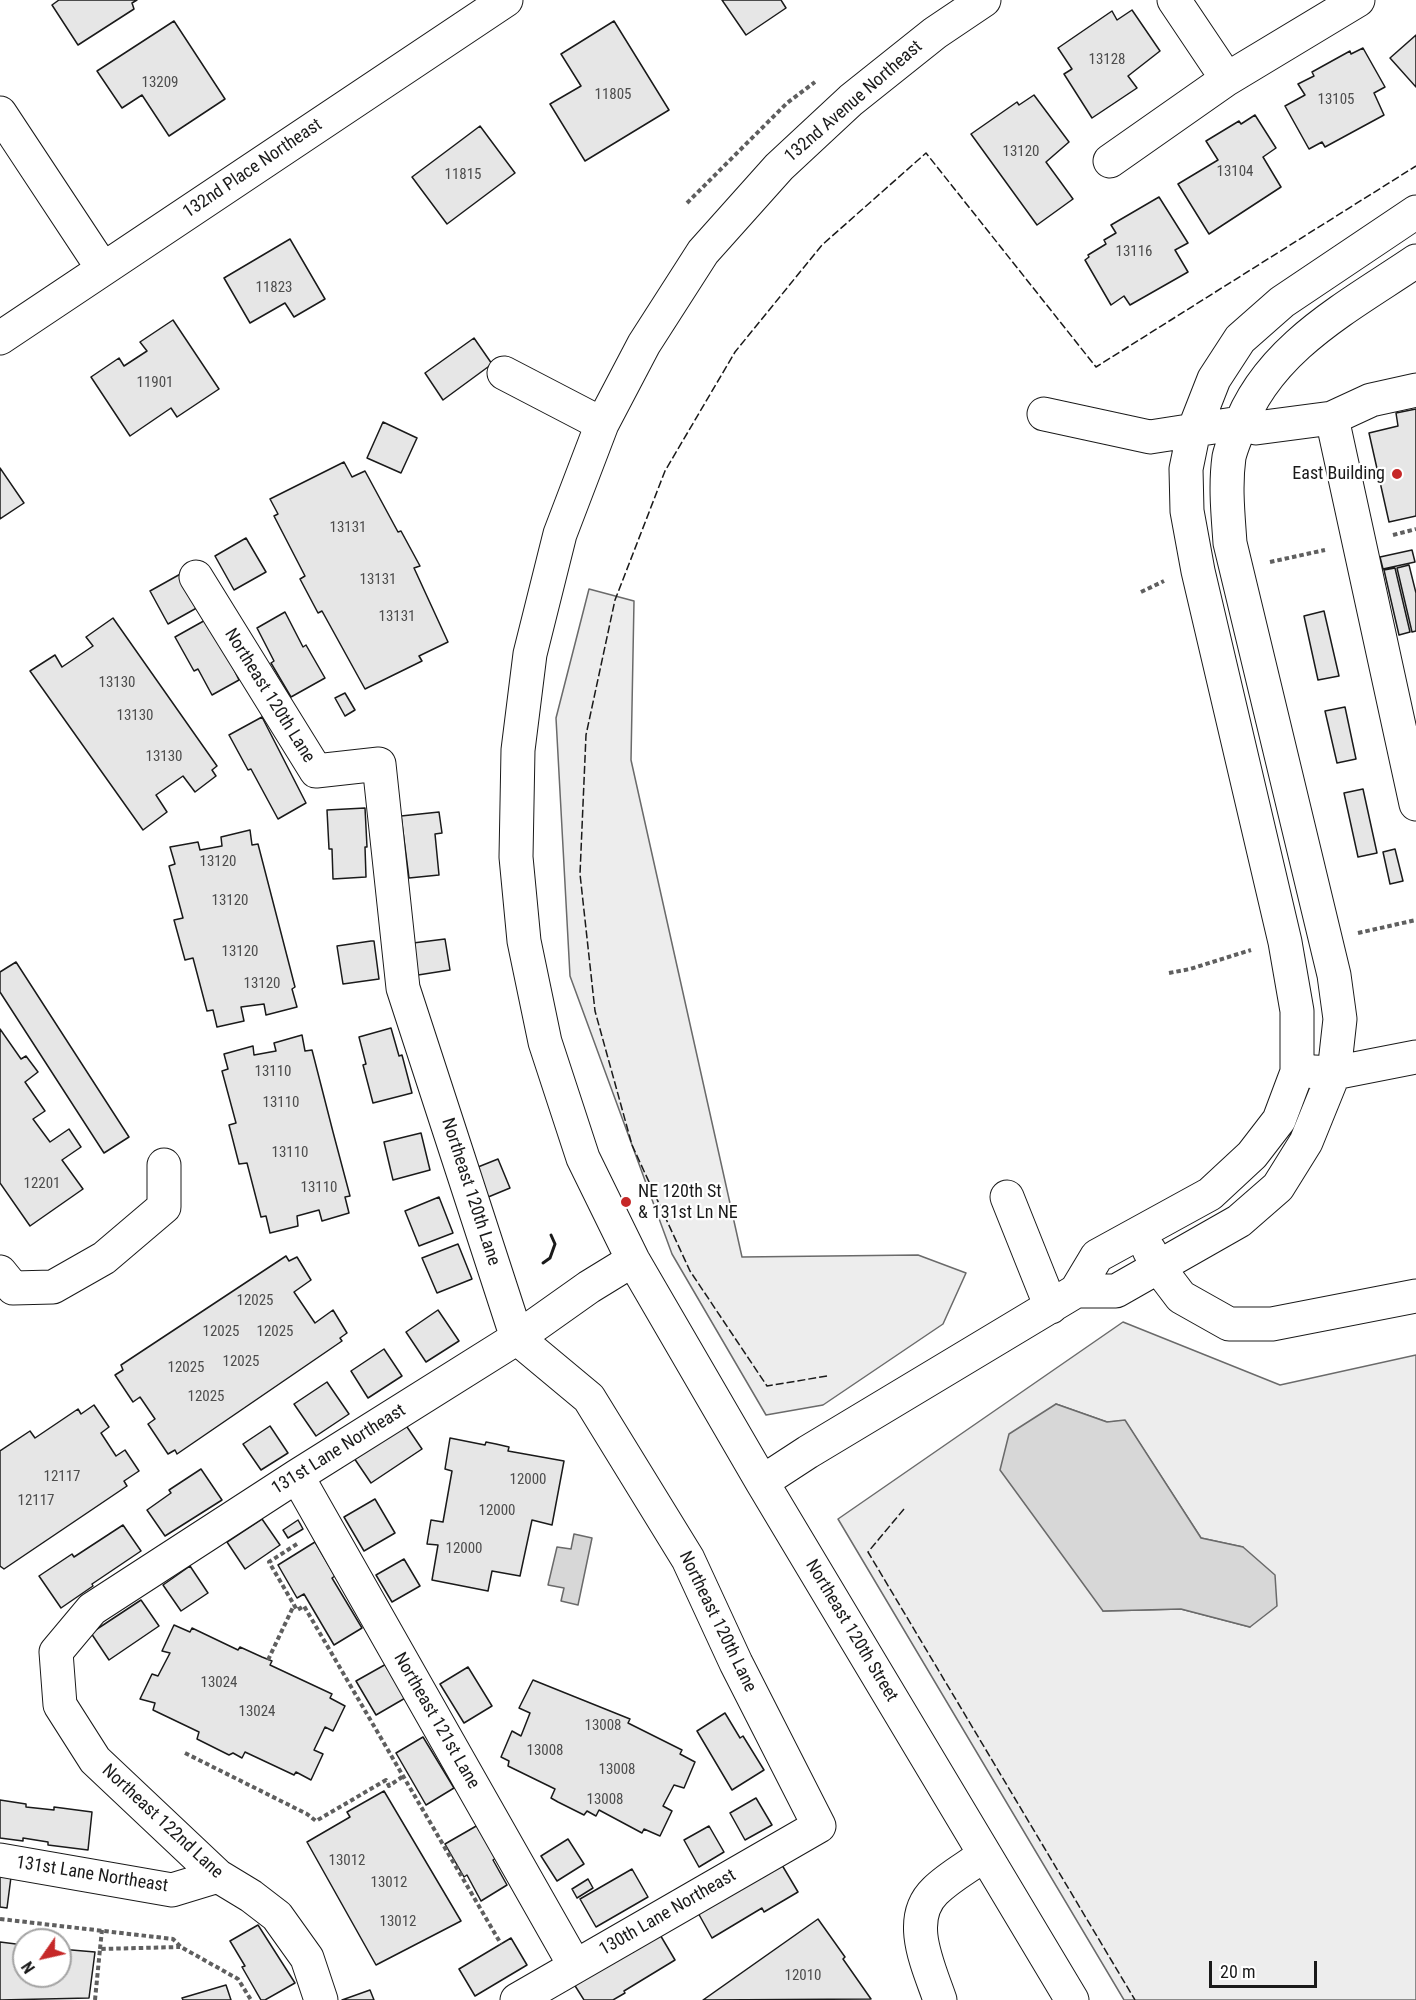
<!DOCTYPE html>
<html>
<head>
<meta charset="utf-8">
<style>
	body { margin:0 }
	#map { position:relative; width:1416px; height:2000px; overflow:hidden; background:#fff; font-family:"Roboto Condensed",sans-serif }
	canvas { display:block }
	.north { position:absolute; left:12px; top:1928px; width:60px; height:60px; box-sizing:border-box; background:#fff; border:2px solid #a3a3a3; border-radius:50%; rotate:236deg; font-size:16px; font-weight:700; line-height:24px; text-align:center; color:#1a1a1a }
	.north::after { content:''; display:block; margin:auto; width:21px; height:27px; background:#c62828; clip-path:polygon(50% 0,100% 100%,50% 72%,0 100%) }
	.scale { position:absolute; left:1209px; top:1961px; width:108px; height:27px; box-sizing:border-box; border:3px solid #1a1a1a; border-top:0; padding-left:8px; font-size:18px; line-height:21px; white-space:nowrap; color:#1a1a1a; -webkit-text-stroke:4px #fff; paint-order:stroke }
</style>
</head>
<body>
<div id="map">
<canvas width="1416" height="2000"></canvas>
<div class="north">N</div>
<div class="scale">20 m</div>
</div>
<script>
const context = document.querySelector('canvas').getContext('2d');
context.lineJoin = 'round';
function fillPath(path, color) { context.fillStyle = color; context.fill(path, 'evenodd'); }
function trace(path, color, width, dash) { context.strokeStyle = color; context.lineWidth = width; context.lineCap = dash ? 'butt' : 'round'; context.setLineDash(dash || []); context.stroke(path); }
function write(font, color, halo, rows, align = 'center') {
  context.font = font + ' "Roboto Condensed",sans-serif'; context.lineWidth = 4.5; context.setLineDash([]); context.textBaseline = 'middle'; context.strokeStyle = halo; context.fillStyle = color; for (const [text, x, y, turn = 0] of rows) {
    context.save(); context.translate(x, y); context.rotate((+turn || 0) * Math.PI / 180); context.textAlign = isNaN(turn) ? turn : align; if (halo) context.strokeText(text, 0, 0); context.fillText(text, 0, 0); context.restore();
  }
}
const green = new Path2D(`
	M 589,589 L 634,601 L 631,760 L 742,1257 L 918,1255 L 966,1273 L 943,1324 L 823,1405 L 766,1415 L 672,1254 L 570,976 L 556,718 Z
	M 1123,1322 L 1280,1385 L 1416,1355 L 1416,2000 L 1124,2000 L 838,1519 ZM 1056,1404 L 1107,1422 L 1125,1421 L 1201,1538 L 1243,1547 L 1250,1627 L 1181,1609 L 1103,1611 Z`);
fillPath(green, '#ededed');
trace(green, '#6a6a6a', 1.5);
const water = new Path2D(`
	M 1056,1404 L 1107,1422 L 1125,1420 L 1201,1538 L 1243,1547 L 1275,1575 L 1277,1606 L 1250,1627 L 1181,1609 L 1103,1611 L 1000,1470 L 1009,1434 Z
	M 574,1534 L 592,1538 L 578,1605 L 561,1601 L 564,1588 L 548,1585 L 557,1547 L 571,1549 Z`);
fillPath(water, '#d7d7d7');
trace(water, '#6a6a6a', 1.5);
const building = new Path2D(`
	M 59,0 L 137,0 L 132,3 L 134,9 L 78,45 L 52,5 Z
	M 722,0 L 781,0 L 786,8 L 746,35 Z
	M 1132,10 L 1160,51 L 1128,76 L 1137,88 L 1092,118 L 1064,74 L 1072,69 L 1058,48 L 1112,11 L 1117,20 Z
	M 174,21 L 225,99 L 169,136 L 142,95 L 122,108 L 97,71 Z
	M 614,21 L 669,110 L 585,161 L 550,104 L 581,86 L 561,54 Z
	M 1416,35 L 1416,87 L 1390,58 Z
	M 1363,48 L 1385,87 L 1374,93 L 1384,115 L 1325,147 L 1322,142 L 1309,149 L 1285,106 L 1305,95 L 1298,84 L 1314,76 L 1312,72 L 1350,51 L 1351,54 Z
	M 1034,95 L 1069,142 L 1046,162 L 1073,199 L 1037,225 L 971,134 L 1017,102 L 1019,105 Z
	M 1255,115 L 1276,148 L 1263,157 L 1281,187 L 1209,234 L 1178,184 L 1218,160 L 1206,141 L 1239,121 L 1241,124 Z
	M 480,126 L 515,173 L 447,224 L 412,177 Z
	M 1159,197 L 1188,243 L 1175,250 L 1188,272 L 1130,305 L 1124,296 L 1111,305 L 1085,260 L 1089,257 L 1088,255 L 1106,244 L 1104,240 L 1116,233 L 1111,225 Z
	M 290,239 L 325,299 L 294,317 L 285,303 L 250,323 L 224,278 Z
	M 173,320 L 219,389 L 177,417 L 171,408 L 130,436 L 91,377 L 119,358 L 124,366 L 147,351 L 140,342 Z
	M 474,338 L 492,364 L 443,400 L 425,373 Z
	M 1416,409 L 1416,516 L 1389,522 L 1369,433 L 1398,426 L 1396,413 Z
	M 383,422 L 417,438 L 401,473 L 367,458 Z
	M 344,462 L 352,477 L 365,471 L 398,532 L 401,531 L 420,566 L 414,568 L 448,642 L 419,656 L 422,661 L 365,689 L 322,611 L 318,613 L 300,579 L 305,576 L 274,516 L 278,514 L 270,499 Z
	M 0,468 L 24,503 L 0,519 Z
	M 246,538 L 266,572 L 234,590 L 215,556 Z
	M 1412,550 L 1415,562 L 1383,569 L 1380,557 Z
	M 1409,565 L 1416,593 L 1416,631 L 1412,632 L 1397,568 Z
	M 1395,568 L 1410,632 L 1399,635 L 1384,570 Z
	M 184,572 L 202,605 L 168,624 L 150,591 Z
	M 1324,611 L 1339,676 L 1318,680 L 1304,616 Z
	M 285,612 L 303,647 L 306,645 L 325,678 L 291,697 L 271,663 L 274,661 L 257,628 Z
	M 113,618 L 217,766 L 212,770 L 216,776 L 195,792 L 183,776 L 156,795 L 167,812 L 143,830 L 30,671 L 55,655 L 62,667 L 93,646 L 86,637 Z
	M 209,618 L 239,680 L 212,695 L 198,669 L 194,671 L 175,637 Z
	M 345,693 L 355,710 L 345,716 L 335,698 Z
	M 1345,707 L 1356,759 L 1337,763 L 1325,711 Z
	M 262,717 L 306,803 L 278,819 L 251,769 L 248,770 L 229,735 Z
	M 1363,789 L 1377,853 L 1358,857 L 1344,793 Z
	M 365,808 L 367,847 L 365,847 L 366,877 L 333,879 L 332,849 L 329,849 L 327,810 Z
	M 439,812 L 442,833 L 435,834 L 439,875 L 409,878 L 401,816 Z
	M 250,830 L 252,845 L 258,844 L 295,987 L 292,989 L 297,1007 L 266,1015 L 264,1004 L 241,1007 L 244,1021 L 217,1027 L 213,1010 L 207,1011 L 193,958 L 185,960 L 174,920 L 183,918 L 169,866 L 175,864 L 170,847 L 198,842 L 200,850 L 222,846 L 221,837 Z
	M 1395,849 L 1403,881 L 1390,884 L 1383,852 Z
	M 445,939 L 450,970 L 418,975 L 413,943 Z
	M 371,941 L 374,941 L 379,979 L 343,984 L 337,946 Z
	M 16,962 L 129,1137 L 104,1153 L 0,992 L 0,972 Z
	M 391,1028 L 399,1056 L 402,1055 L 412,1093 L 373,1103 L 363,1065 L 366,1064 L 359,1037 Z
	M 0,1029 L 21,1059 L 26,1056 L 38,1072 L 25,1082 L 45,1111 L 33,1119 L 50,1142 L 69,1129 L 81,1147 L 62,1160 L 83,1189 L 30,1226 L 0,1183 Z
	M 302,1035 L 305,1051 L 312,1050 L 333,1132 L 350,1196 L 345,1197 L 349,1213 L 322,1221 L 319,1210 L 297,1216 L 298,1226 L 270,1233 L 266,1216 L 261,1217 L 247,1163 L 239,1164 L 229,1125 L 236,1123 L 222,1071 L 228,1069 L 224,1054 L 253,1046 L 254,1055 L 276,1051 L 274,1043 Z
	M 421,1133 L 430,1170 L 393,1180 L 384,1142 Z
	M 498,1159 L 510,1188 L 481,1200 L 468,1171 Z
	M 439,1197 L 453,1233 L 419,1246 L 405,1211 Z
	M 458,1244 L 472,1279 L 437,1293 L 422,1258 Z
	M 286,1256 L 289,1261 L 297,1257 L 311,1280 L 294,1292 L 315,1323 L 333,1310 L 347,1333 L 340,1338 L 342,1341 L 177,1454 L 175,1450 L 168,1454 L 148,1424 L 155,1419 L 140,1397 L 133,1402 L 115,1375 L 123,1370 L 121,1365 Z
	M 438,1310 L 459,1341 L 426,1362 L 406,1332 Z
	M 384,1349 L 402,1376 L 368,1398 L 351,1371 Z
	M 327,1382 L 349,1414 L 316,1436 L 294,1404 Z
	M 94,1405 L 109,1427 L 101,1433 L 116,1456 L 125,1450 L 139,1471 L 124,1481 L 127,1486 L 4,1569 L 0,1566 L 0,1451 L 30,1431 L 35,1438 L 78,1409 L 81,1414 Z
	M 405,1424 L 422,1449 L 371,1483 L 354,1458 Z
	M 270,1426 L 288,1453 L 261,1470 L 243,1444 Z
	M 450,1438 L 485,1445 L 486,1442 L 496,1444 L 509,1447 L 508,1451 L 564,1461 L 552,1525 L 532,1520 L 520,1576 L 492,1571 L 488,1591 L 432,1580 L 438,1545 L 427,1544 L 431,1520 L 443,1522 L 452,1471 L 445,1469 Z
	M 201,1469 L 222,1500 L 165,1536 L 147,1510 L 171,1493 L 169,1490 Z
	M 375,1499 L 395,1533 L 364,1551 L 344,1517 Z
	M 262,1519 L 280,1545 L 245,1569 L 227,1542 Z
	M 298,1520 L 303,1529 L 288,1538 L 283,1530 Z
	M 123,1525 L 141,1551 L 92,1584 L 93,1586 L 61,1608 L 39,1576 L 72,1554 L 74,1557 Z
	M 315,1542 L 335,1576 L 332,1578 L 362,1628 L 334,1645 L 304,1594 L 297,1598 L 278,1565 Z
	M 404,1559 L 420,1586 L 392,1602 L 376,1575 Z
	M 190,1566 L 208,1593 L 181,1611 L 163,1585 Z
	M 141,1600 L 159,1626 L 109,1660 L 91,1633 Z
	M 174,1625 L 190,1632 L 192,1628 L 238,1650 L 240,1647 L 262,1657 L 272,1661 L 270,1665 L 332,1694 L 330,1698 L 345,1706 L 333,1731 L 325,1727 L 314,1750 L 323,1754 L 311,1780 L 296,1772 L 294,1775 L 245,1752 L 242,1758 L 233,1753 L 229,1755 L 197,1739 L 199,1732 L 153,1710 L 155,1703 L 140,1699 L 152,1674 L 158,1676 L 170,1653 L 162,1651 Z
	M 388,1663 L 407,1697 L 376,1715 L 356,1681 Z
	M 468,1667 L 492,1706 L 464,1723 L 440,1684 Z
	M 533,1680 L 630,1719 L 628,1723 L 682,1750 L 680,1754 L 695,1762 L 684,1788 L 674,1785 L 663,1806 L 672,1811 L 660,1836 L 644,1829 L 642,1833 L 599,1810 L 596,1816 L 587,1811 L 584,1815 L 558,1802 L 551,1798 L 555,1789 L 508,1766 L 509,1761 L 501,1757 L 512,1731 L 521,1736 L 530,1713 L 519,1708 Z
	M 725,1713 L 740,1738 L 743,1736 L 764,1770 L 732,1790 L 697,1731 Z
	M 423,1737 L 454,1788 L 426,1805 L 396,1753 Z
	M 384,1791 L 461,1921 L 376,1965 L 307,1842 L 350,1817 L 347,1812 Z
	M 756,1798 L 772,1825 L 745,1840 L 730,1813 Z
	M 0,1800 L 26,1804 L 26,1807 L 54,1810 L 54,1807 L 92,1812 L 88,1850 L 48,1845 L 48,1842 L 23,1838 L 23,1841 L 0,1838 Z
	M 478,1825 L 496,1858 L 493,1860 L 507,1885 L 481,1901 L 467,1875 L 464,1877 L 445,1844 Z
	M 709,1826 L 724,1852 L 699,1867 L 684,1840 Z
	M 568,1839 L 584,1864 L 557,1881 L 541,1856 Z
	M 779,1860 L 798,1892 L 764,1912 L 762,1908 L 712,1938 L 697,1911 Z
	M 632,1869 L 648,1897 L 596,1927 L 580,1899 Z
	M 0,1876 L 11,1877 L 7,1908 L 0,1907 Z
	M 588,1879 L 593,1888 L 577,1898 L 572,1889 Z
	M 818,1919 L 845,1957 L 843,1959 L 871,1999 L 703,2000 Z
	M 258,1925 L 295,1983 L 265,2000 L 261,2000 L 242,1967 L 245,1966 L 230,1941 Z
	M 659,1933 L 675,1960 L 624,1991 L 625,1993 L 613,2000 L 584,2000 L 572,1981 Z
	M 511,1938 L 527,1965 L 475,1996 L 459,1969 Z
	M 0,1942 L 24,1945 L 24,1976 L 60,1976 L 60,1949 L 95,1952 L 89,1998 L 0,2000 Z
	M 226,1985 L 231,2000 L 183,2000 L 182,1998 Z
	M 370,1990 L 374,2000 L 342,2000 Z`);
fillPath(building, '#e6e6e6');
trace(building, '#1a1a1a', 1.5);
const minor = new Path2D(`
	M 984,0 L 935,33 L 851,100 L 779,167 L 703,252 L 644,344 L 602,424 L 560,534 L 530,654 L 518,750 L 516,857 L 524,941 L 545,1042 L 583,1158 L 633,1260 L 762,1482 L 1072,2000
	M 1174,0 L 1227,79
	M 0,113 L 103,269
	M 1110,161 L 1227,79 L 1358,0
	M 1416,212 L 1282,302 L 1240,339 L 1214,379 L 1194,430 L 1186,469 L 1187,511 L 1198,571 L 1285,942 L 1297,1011 L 1297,1072 L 1279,1120 L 1252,1155 L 1210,1194 L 1097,1256 L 1076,1291 L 1116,1291 L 1239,1221 L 1278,1187 L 1306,1142 L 1334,1073 L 1340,1019 L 1334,975 L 1230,543 C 1228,514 1225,486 1229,457 C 1231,448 1235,439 1238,431 C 1266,349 1348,307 1416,261
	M 0,338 L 506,0
	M 504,373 L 602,424
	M 1044,414 L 1150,437 L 1240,423 L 1256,428 L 1332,418 L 1416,804
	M 1332,418 L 1371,400 L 1416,390
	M 196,577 L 316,771 L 379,764 L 403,988 L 517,1338 L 589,1398 L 688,1559 L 736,1663 L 819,1826 L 517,2000
	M 1314,1072 L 1334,1073 L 1416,1057
	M 1007,1197 L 1051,1307
	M 1149,1250 L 1159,1268 L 1181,1297 L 1229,1324 L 1272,1324 L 1416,1296
	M 0,1272 L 13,1288 L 53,1287 L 104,1258 L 164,1207 L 164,1165
	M 297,1476 L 575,1966
	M 762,1482 L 808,1452 L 1076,1291
	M 0,1860 L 172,1890 L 218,1876
	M 321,2000 L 307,1958 L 277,1916 L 251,1896 L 218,1876 L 95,1760 L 60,1705 L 56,1652 L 92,1609 L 297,1476 L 517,1338 L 589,1287 L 633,1260
	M 940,2000 C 929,1967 905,1920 935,1891 C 949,1877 968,1867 984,1855`);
trace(minor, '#1a1a1a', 35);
trace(new Path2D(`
	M 687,203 L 787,103 L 815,82
	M 1393,535 L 1416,529
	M 1270,562 L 1325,550
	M 1141,592 L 1164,581
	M 1358,933 L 1416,920
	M 1169,973 L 1190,969 L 1251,950
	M 297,1544 L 269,1562 L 297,1610 L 304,1606 L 501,1944
	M 268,1660 L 294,1605
	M 185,1753 L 307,1814 L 316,1821 L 386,1780 L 389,1786 L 402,1777
	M 0,1919 L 173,1939 L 181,1947 L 238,1979 L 251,2000
	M 100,1949 L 102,1930
	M 95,2000 L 100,1949 L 180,1947`), '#5f5f5f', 4, [4.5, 3]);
trace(minor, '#fff', 33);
trace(new Path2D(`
	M 827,1376 L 767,1386 L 690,1271 L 632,1145 L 595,1011 L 580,874 L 586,735 L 615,600 L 665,471 L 735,352 L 822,245 L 926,153 L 1096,367 L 1416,166
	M 904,1509 L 868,1552 L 1135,2000`), '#1a1a1a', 1.5, [8, 3]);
trace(new Path2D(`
	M 543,1263 L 550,1258 L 555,1244 L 551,1235`), '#1a1a1a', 3);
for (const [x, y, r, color] of [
	[1397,474,6,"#c62828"],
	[626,1202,6,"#c62828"]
]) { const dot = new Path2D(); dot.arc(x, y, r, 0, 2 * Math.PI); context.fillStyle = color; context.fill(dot); trace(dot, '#fff', 2); }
write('15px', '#4d4d4d', null, [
	["13128",1107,60],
	["13209",160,83],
	["11805",613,95],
	["13105",1336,100],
	["13120",1021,152],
	["13104",1235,172],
	["11815",463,175],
	["13116",1134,252],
	["11823",274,288],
	["11901",155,383],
	["13131",348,528],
	["13131",378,580],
	["13131",397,617],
	["13130",117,683],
	["13130",135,716],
	["13130",164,757],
	["13120",218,862],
	["13120",230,901],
	["13120",240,952],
	["13120",262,984],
	["13110",273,1072],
	["13110",281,1103],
	["13110",290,1153],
	["12201",42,1184],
	["13110",319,1188],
	["12025",255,1301],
	["12025",221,1332],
	["12025",275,1332],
	["12025",241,1362],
	["12025",186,1368],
	["12025",206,1397],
	["12117",62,1477],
	["12000",528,1480],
	["12117",36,1501],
	["12000",497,1511],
	["12000",464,1549],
	["13024",219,1683],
	["13024",257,1712],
	["13008",603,1726],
	["13008",545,1751],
	["13008",617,1770],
	["13008",605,1800],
	["13012",347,1861],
	["13012",389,1883],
	["13012",398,1922],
	["12010",803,1976]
]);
write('18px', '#1a1a1a', '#fff', [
	["132nd Avenue Northeast",854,102,-41],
	["132nd Place Northeast",253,169,-34],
	["Northeast 120th Lane",269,696,58],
	["Northeast 120th Lane",470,1192,72],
	["131st Lane Northeast",339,1450,-32],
	["Northeast 120th Lane",717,1622,64],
	["Northeast 120th Street",851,1631,59],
	["Northeast 121st Lane",436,1721,60],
	["Northeast 122nd Lane",162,1822,43],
	["131st Lane Northeast",92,1875,9],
	["130th Lane Northeast",668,1913,-30]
]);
write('18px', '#1a1a1a', '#fff', [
	["East Building",1385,474],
	["NE 120th St",638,1192,"left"],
	["& 131st Ln NE",638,1213,"left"]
], 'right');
</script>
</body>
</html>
